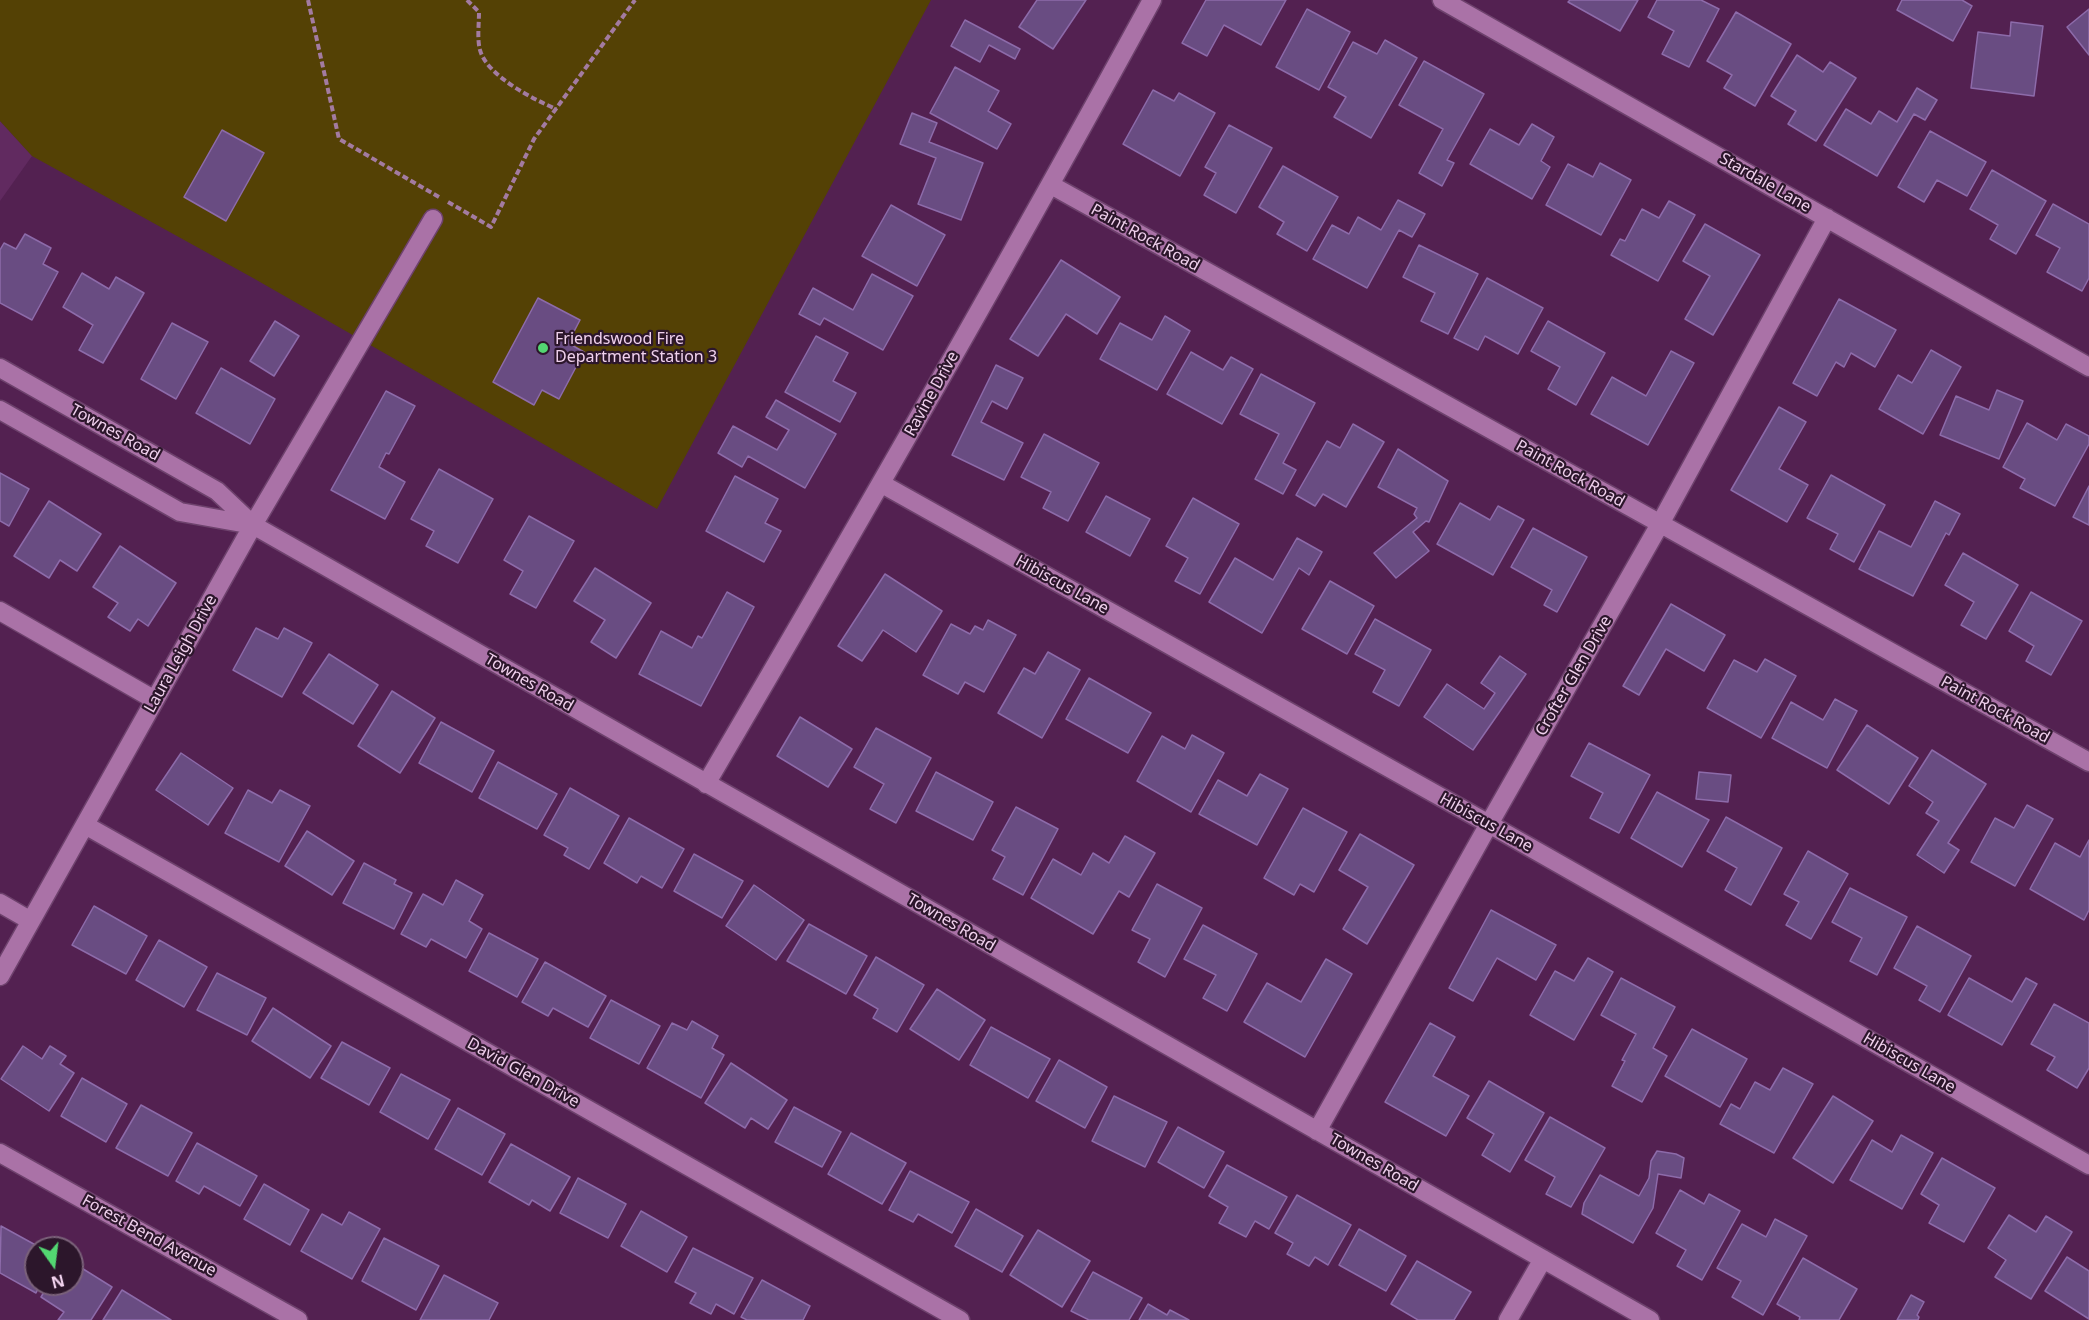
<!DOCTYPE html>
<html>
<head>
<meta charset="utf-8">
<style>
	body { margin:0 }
	#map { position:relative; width:2089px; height:1320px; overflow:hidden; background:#532151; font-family:"Noto Sans",sans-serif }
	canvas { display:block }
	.north { position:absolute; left:24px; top:1236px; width:60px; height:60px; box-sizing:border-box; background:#2c162b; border:2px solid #7a6179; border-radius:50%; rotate:166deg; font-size:16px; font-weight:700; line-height:24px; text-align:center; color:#f0d1ed }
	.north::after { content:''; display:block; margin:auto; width:21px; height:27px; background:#53d672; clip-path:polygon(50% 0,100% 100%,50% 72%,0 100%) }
</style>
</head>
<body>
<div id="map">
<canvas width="2089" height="1320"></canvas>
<div class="north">N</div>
</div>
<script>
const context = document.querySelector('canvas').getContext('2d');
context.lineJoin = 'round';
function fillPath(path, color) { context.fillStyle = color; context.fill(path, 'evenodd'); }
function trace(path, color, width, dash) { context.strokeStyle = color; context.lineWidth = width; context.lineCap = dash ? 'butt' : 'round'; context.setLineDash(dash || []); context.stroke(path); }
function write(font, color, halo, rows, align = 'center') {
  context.font = font + ' "Noto Sans",sans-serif'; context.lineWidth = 4.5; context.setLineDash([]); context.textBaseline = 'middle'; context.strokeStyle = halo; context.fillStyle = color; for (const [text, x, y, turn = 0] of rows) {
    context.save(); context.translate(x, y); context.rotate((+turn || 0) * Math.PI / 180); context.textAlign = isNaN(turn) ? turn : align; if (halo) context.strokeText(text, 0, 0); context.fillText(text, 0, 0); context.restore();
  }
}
fillPath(new Path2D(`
	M 0,121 L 32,156 L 0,201 Z`), '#612a60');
fillPath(new Path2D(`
	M 0,0 L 931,0 L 657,509 L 253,278 L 32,156 L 0,121 Z`), '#544105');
const building = new Path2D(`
	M 1037,0 L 1086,0 L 1053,49 L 1019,27 Z
	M 1206,0 L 1286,0 L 1261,45 L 1224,25 L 1207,56 L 1182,43 Z
	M 1570,0 L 1638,0 L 1620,31 L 1568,2 Z
	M 1657,0 L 1701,0 L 1719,9 L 1689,67 L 1662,54 L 1674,31 L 1648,17 Z
	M 1902,0 L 1962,0 L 1972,6 L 1953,41 L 1897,10 Z
	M 1307,9 L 1350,32 L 1319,90 L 1276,67 Z
	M 2089,9 L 2089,55 L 2067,27 Z
	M 1736,12 L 1791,44 L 1755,106 L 1724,88 L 1732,75 L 1707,61 Z
	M 965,20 L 1020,49 L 1015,59 L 989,45 L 980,62 L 951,46 Z
	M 2011,22 L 2043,26 L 2034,96 L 1971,88 L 1978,32 L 2010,36 Z
	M 1385,40 L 1417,58 L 1371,138 L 1334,117 L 1346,97 L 1328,87 L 1353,42 L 1377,54 Z
	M 1797,55 L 1823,72 L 1830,62 L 1856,78 L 1816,141 L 1788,124 L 1796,111 L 1771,96 Z
	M 1424,61 L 1484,94 L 1447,160 L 1454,163 L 1442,186 L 1419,173 L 1443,129 L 1399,105 Z
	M 955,67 L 999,91 L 988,111 L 1011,124 L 997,149 L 930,113 Z
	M 1917,88 L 1937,100 L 1925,120 L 1914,114 L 1877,176 L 1824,145 L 1846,109 L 1871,124 L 1879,111 L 1897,122 Z
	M 1153,90 L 1174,101 L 1179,93 L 1215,113 L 1180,176 L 1123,144 Z
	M 912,113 L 937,123 L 929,142 L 983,163 L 961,220 L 918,204 L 936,158 L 900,144 Z
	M 1532,124 L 1554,137 L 1541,161 L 1550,167 L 1532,199 L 1470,164 L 1490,129 L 1519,145 Z
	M 1229,125 L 1272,148 L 1236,213 L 1204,195 L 1216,173 L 1205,167 Z
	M 222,130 L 264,153 L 226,221 L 184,197 Z
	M 1930,131 L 1986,162 L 1967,196 L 1937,180 L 1924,202 L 1898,187 Z
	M 1600,163 L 1631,180 L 1601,235 L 1546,205 L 1568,164 L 1593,177 Z
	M 1283,166 L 1338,197 L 1307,251 L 1277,234 L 1284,222 L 1259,207 Z
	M 1992,170 L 2046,201 L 2016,254 L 1990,239 L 1998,225 L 1970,209 Z
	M 1398,200 L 1425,214 L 1412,237 L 1399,230 L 1367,288 L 1313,259 L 1332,225 L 1349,234 L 1358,217 L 1381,230 Z
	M 1669,201 L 1695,215 L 1658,281 L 1611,255 L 1620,239 L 1625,241 L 1642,209 L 1659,218 Z
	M 2053,204 L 2089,224 L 2089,278 L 2082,291 L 2047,272 L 2060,248 L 2036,235 Z
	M 891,205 L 945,235 L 917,286 L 862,256 Z
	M 1705,224 L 1760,255 L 1713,335 L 1685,319 L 1710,276 L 1683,261 Z
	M 25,234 L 51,248 L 43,264 L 58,272 L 32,320 L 0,303 L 0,250 L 4,243 L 16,249 Z
	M 1419,245 L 1478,274 L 1448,334 L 1421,321 L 1435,293 L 1403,277 Z
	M 1061,260 L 1120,297 L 1097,334 L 1066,314 L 1038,356 L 1010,339 Z
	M 82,273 L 109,289 L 116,277 L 144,293 L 103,363 L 79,350 L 93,325 L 63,307 Z
	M 872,274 L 913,296 L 883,350 L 824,318 L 820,325 L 799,314 L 813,288 L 853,310 Z
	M 1487,278 L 1543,308 L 1518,354 L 1485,336 L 1478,350 L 1454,338 Z
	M 538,298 L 580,320 L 568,343 L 584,352 L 559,399 L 542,390 L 534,405 L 493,382 Z
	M 1839,299 L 1896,330 L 1875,367 L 1851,353 L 1844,367 L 1836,362 L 1817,396 L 1793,383 Z
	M 1165,316 L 1190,331 L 1157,390 L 1100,359 L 1120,323 L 1152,340 Z
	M 275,321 L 299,336 L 274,376 L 250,361 Z
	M 1548,321 L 1605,353 L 1576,405 L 1548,389 L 1560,367 L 1531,351 Z
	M 172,323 L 208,342 L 176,399 L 141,379 Z
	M 816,336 L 848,353 L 833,381 L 856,393 L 840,422 L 785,392 Z
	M 1931,350 L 1961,367 L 1923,434 L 1879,409 L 1898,375 L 1912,383 Z
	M 1671,351 L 1694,363 L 1648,445 L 1591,414 L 1612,377 L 1646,396 Z
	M 1191,352 L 1223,370 L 1231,357 L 1253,369 L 1222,424 L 1167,394 Z
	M 996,365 L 1023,378 L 1007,409 L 992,401 L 981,422 L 1023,443 L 1004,480 L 952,455 Z
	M 221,368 L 275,399 L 250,444 L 196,413 Z
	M 1261,374 L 1315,403 L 1283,463 L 1296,470 L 1283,494 L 1255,479 L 1279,434 L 1240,414 Z
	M 1997,390 L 2023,401 L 1999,459 L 1940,435 L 1956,396 L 1989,410 Z
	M 386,391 L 415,406 L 389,454 L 386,453 L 379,467 L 405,482 L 385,519 L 331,490 Z
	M 776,400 L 836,434 L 805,488 L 748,456 L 742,467 L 718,453 L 733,426 L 777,450 L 789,430 L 766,417 Z
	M 1779,407 L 1806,422 L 1779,469 L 1808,485 L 1787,522 L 1731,490 Z
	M 2027,423 L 2057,440 L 2066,424 L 2089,436 L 2089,444 L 2055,506 L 2020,488 L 2025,479 L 2003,467 Z
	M 1353,424 L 1384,442 L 1346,507 L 1323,494 L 1315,506 L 1296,495 L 1327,441 L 1340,448 Z
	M 1044,434 L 1099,463 L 1068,521 L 1043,508 L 1051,492 L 1021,477 Z
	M 1398,449 L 1448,481 L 1429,522 L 1426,521 L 1413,532 L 1429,551 L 1396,578 L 1374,553 L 1417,518 L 1414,514 L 1417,508 L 1378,487 Z
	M 439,469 L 493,499 L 458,563 L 426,546 L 434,531 L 411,519 Z
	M 0,473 L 29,489 L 9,526 L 0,521 Z
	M 1831,475 L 1885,505 L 1854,562 L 1830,549 L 1838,534 L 1807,518 Z
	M 735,476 L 778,499 L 765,523 L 781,531 L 764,562 L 706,531 Z
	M 2089,486 L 2089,525 L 2073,517 Z
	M 1106,496 L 1150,519 L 1130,556 L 1086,532 Z
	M 1193,498 L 1239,524 L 1200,594 L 1175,581 L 1188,558 L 1166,546 Z
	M 49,501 L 101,534 L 77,571 L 60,560 L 49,578 L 14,556 Z
	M 1935,501 L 1960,514 L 1949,535 L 1946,533 L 1913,596 L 1859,569 L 1879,531 L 1911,547 Z
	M 1460,503 L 1490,520 L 1498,506 L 1524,520 L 1493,575 L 1437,544 Z
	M 529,516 L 574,541 L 536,608 L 510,594 L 523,571 L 504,560 Z
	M 1533,528 L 1587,557 L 1557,612 L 1544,605 L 1552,590 L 1511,567 Z
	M 1297,538 L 1322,552 L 1309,575 L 1299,568 L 1262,633 L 1209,602 L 1235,558 L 1273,580 Z
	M 120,546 L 176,583 L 148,626 L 138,619 L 130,631 L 108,617 L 118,603 L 93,587 Z
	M 1963,553 L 2018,585 L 1986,639 L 1961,625 L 1974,602 L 1945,585 Z
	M 595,568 L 651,603 L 616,658 L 591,642 L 605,620 L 574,601 Z
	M 885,574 L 942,611 L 916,652 L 883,630 L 862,661 L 838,646 Z
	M 1330,581 L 1374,606 L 1347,654 L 1302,629 Z
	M 727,592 L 754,607 L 701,706 L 639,674 L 661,631 L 692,648 L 698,636 L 702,638 Z
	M 2031,592 L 2082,621 L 2051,675 L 2026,661 L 2034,646 L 2009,631 Z
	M 1671,604 L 1725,635 L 1704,671 L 1666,649 L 1639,695 L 1623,686 Z
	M 1375,619 L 1431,650 L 1399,706 L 1373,692 L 1385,670 L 1355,654 Z
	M 988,620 L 1016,635 L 984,692 L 965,682 L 958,694 L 923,675 L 951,624 L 970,634 L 975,626 L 983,630 Z
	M 256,628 L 278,639 L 284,628 L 312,643 L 282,697 L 233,670 Z
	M 1048,652 L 1080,670 L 1042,738 L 998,713 L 1024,668 L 1035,674 Z
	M 329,654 L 378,685 L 353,724 L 303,693 Z
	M 1500,656 L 1526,674 L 1473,750 L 1424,717 L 1447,684 L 1484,709 L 1495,693 L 1481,683 Z
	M 1765,659 L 1796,676 L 1761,738 L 1707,708 L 1734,660 L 1757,672 Z
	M 1089,678 L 1151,713 L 1128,753 L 1066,719 Z
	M 392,691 L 435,718 L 400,773 L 358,746 Z
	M 1835,699 L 1857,711 L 1827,768 L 1772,738 L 1791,702 L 1823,720 Z
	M 800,717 L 852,749 L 828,787 L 777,756 Z
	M 441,722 L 494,751 L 472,792 L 419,763 Z
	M 1867,725 L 1918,758 L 1889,804 L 1837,770 Z
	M 876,728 L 931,758 L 896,823 L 870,809 L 884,784 L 854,767 Z
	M 1192,735 L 1224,753 L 1191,812 L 1137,781 L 1162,736 L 1185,749 Z
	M 1589,743 L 1650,775 L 1619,833 L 1590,818 L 1603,793 L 1571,776 Z
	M 1932,750 L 1986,784 L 1948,843 L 1959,850 L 1944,873 L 1917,855 L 1939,821 L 1926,813 L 1933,802 L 1909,786 Z
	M 181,753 L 233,788 L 208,825 L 156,790 Z
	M 498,762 L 557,794 L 537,829 L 479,798 Z
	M 936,772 L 993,802 L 973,840 L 916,811 Z
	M 1699,772 L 1731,775 L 1728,802 L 1696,799 Z
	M 1260,774 L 1288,789 L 1257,845 L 1199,814 L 1218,780 L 1247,796 Z
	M 570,788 L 619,816 L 589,869 L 564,855 L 568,848 L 544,835 Z
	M 248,790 L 272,803 L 280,790 L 310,806 L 279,862 L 225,833 Z
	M 1657,792 L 1709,820 L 1682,867 L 1631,838 Z
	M 2027,805 L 2053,819 L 2015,886 L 1971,862 L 1995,818 L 2014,828 Z
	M 1016,807 L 1058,829 L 1023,895 L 993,879 L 1005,857 L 992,850 Z
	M 1303,808 L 1347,832 L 1314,892 L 1300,884 L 1294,895 L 1264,878 Z
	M 1726,817 L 1782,848 L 1751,905 L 1725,890 L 1737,868 L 1707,851 Z
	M 629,818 L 684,849 L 662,888 L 641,876 L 637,883 L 604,863 Z
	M 307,831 L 354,861 L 332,895 L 285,866 Z
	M 1360,834 L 1414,865 L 1367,944 L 1343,929 L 1368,887 L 1339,870 Z
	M 1125,836 L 1155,853 L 1129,897 L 1119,891 L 1093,934 L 1031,898 L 1053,859 L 1081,875 L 1093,853 L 1109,863 Z
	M 2089,840 L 2089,910 L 2084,920 L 2030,889 L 2055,843 L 2080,857 Z
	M 1808,851 L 1848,874 L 1811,939 L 1786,925 L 1799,902 L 1784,894 Z
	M 694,854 L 743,881 L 722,918 L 674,891 Z
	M 364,863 L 396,880 L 394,884 L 412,893 L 394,929 L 343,903 Z
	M 456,880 L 483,895 L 469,921 L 482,929 L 466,958 L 431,939 L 426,947 L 401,934 L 423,894 L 443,905 Z
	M 1157,884 L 1202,908 L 1165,977 L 1138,962 L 1150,939 L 1132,930 Z
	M 754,885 L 804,920 L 776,960 L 726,926 Z
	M 1850,888 L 1907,917 L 1877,975 L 1850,961 L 1862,938 L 1832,922 Z
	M 94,906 L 147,936 L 126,974 L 72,945 Z
	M 1491,910 L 1556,945 L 1536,980 L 1497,958 L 1473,1001 L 1449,988 Z
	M 809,924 L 867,956 L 846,994 L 787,961 Z
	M 1203,925 L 1257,954 L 1227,1011 L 1203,998 L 1216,975 L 1184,959 Z
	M 1917,926 L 1971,956 L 1940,1012 L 1919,1000 L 1927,986 L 1894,968 Z
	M 489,933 L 538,959 L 517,997 L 469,971 Z
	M 159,940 L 207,967 L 184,1007 L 136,980 Z
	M 876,957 L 924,985 L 897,1032 L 873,1018 L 878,1009 L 854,995 Z
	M 1588,958 L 1613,972 L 1574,1040 L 1530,1015 L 1555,971 L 1574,981 Z
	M 1326,959 L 1352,974 L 1305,1057 L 1244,1022 L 1267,983 L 1301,1002 Z
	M 545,962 L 606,996 L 588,1027 L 553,1008 L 548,1016 L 522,1002 Z
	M 217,973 L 266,998 L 247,1035 L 197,1010 Z
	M 1621,978 L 1675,1007 L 1653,1048 L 1667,1056 L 1642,1102 L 1612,1086 L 1625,1061 L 1622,1060 L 1636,1034 L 1601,1015 Z
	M 1969,978 L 2012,1002 L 2026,978 L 2037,984 L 2002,1045 L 1948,1015 Z
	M 937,989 L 985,1020 L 959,1060 L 910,1029 Z
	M 611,1000 L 660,1026 L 639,1064 L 590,1038 Z
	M 2054,1004 L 2089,1023 L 2089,1068 L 2077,1088 L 2047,1070 L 2055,1057 L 2031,1044 Z
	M 273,1008 L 331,1046 L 310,1078 L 252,1041 Z
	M 692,1021 L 718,1036 L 712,1048 L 724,1055 L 701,1098 L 647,1068 L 672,1023 L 687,1030 Z
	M 1430,1023 L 1455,1037 L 1433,1076 L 1469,1096 L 1446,1136 L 1385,1102 Z
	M 991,1027 L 1050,1059 L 1028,1098 L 970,1065 Z
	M 1692,1029 L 1747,1059 L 1720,1107 L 1665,1076 Z
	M 342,1042 L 390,1068 L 369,1105 L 321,1078 Z
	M 23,1046 L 42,1059 L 50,1046 L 66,1056 L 60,1064 L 74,1073 L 49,1111 L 1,1079 Z
	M 1059,1060 L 1107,1087 L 1085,1128 L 1036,1101 Z
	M 731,1063 L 787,1100 L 768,1129 L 751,1118 L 745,1128 L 705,1103 Z
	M 1783,1068 L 1813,1084 L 1774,1153 L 1720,1124 L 1731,1104 L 1740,1109 L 1755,1082 L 1770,1090 Z
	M 401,1074 L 450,1100 L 428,1139 L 380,1112 Z
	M 82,1078 L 127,1104 L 106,1142 L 61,1116 Z
	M 1489,1081 L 1544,1113 L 1510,1172 L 1482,1155 L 1494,1134 L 1467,1118 Z
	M 1114,1096 L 1167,1122 L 1145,1167 L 1092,1141 Z
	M 1833,1096 L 1873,1121 L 1833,1183 L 1793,1158 Z
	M 141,1105 L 192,1133 L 168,1176 L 116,1148 Z
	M 794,1107 L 841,1132 L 822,1167 L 775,1142 Z
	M 458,1108 L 505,1134 L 482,1175 L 435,1149 Z
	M 1550,1117 L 1605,1148 L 1571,1207 L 1546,1194 L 1555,1177 L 1525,1160 Z
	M 1178,1127 L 1224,1152 L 1204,1188 L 1158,1162 Z
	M 851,1133 L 906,1163 L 882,1204 L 828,1174 Z
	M 1901,1135 L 1933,1153 L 1902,1209 L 1850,1180 L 1872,1140 L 1892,1152 Z
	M 197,1143 L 257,1176 L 240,1206 L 204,1186 L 199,1194 L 176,1181 Z
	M 511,1144 L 570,1177 L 550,1211 L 532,1200 L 529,1205 L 489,1182 Z
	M 1657,1151 L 1676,1154 L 1684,1158 L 1681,1178 L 1658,1174 L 1653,1208 L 1633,1243 L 1582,1214 L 1584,1203 L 1600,1175 L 1639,1196 L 1649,1178 L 1651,1161 Z
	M 1942,1158 L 1995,1188 L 1964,1242 L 1929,1223 L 1939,1205 L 1921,1194 Z
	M 1227,1165 L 1287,1197 L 1269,1229 L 1255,1221 L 1246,1237 L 1219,1223 L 1228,1207 L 1209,1196 Z
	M 910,1171 L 969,1202 L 952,1233 L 918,1214 L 913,1222 L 889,1210 Z
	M 578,1178 L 626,1204 L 608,1238 L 560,1213 Z
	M 264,1184 L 309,1210 L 290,1245 L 244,1219 Z
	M 1680,1190 L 1704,1204 L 1709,1194 L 1740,1211 L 1702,1280 L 1677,1266 L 1686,1250 L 1656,1233 Z
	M 1297,1195 L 1351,1225 L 1328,1265 L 1315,1257 L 1309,1266 L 1287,1254 L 1293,1243 L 1275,1233 Z
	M 976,1209 L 1023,1236 L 1002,1272 L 955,1246 Z
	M 641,1211 L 687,1237 L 667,1272 L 621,1246 Z
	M 349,1212 L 380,1229 L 352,1279 L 301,1251 L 322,1214 L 342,1225 Z
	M 2009,1215 L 2036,1232 L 2046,1216 L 2072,1232 L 2031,1299 L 1995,1277 L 2006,1260 L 1988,1248 Z
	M 1775,1219 L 1807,1236 L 1763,1315 L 1732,1297 L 1741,1281 L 1717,1268 L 1742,1224 L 1766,1237 Z
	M 1,1226 L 41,1248 L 36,1248 L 36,1284 L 40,1284 L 36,1293 L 0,1273 Z
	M 1359,1229 L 1406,1256 L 1386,1291 L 1339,1265 Z
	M 1038,1230 L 1090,1261 L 1062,1307 L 1010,1275 Z
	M 384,1238 L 439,1266 L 416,1310 L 362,1281 Z
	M 693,1248 L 753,1278 L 734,1314 L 716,1304 L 711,1314 L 690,1303 L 696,1293 L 675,1282 Z
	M 2067,1257 L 2089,1271 L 2089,1319 L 2045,1291 Z
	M 1803,1258 L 1857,1289 L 1839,1320 L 1799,1320 L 1800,1317 L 1777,1304 Z
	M 1417,1261 L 1471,1292 L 1454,1320 L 1418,1320 L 1391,1304 Z
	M 72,1262 L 112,1287 L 91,1320 L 58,1320 L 64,1312 L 41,1297 L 49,1284 L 72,1284 Z
	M 1093,1272 L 1142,1298 L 1129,1320 L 1089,1320 L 1071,1311 Z
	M 444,1275 L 498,1303 L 489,1320 L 420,1320 Z
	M 762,1280 L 810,1306 L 803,1320 L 747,1320 L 741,1317 Z
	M 122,1290 L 171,1320 L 103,1320 Z
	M 1911,1295 L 1924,1302 L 1917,1315 L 1919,1317 L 1918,1320 L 1897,1320 Z
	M 1148,1304 L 1167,1315 L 1170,1310 L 1189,1320 L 1139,1320 Z`);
fillPath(building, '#694c82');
trace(building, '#8d6baa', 1.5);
const minor = new Path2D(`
	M 1442,0 L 2089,367
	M 1051,185 L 2089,762
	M 0,368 L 217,491 L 253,525 L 1650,1320
	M 0,410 L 180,512 L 253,525
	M 882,484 L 1489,824 L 2089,1165
	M 0,611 L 155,700
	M 706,784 C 858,525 1008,264 1152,0
	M 85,825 L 960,1320
	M 0,903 L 31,921
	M 0,976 L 253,525 L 433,219
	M 1317,1131 L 1489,824 L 1660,524 L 1827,218
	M 0,1153 L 298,1320
	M 1508,1320 L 1543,1259`);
trace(minor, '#6e426d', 21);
trace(new Path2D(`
	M 308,0 L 339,139 L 439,197
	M 467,0 L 479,12 C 479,24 477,39 480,50 C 487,76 533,99 556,109
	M 448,202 L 491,227 L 534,139 L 635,0`), '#a37ba1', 4, [6, 3]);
trace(minor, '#aa72a7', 18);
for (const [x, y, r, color] of [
	[543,348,6,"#53d672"]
]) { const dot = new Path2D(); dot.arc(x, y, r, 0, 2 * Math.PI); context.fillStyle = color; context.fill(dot); trace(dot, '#2c162b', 2); }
write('16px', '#f0d1ed', '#2c162b', [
	["Stardale Lane",1765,183,30],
	["Paint Rock Road",1145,238,29],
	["Ravine Drive",932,394,-61],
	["Townes Road",115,433,29],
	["Paint Rock Road",1570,474,29],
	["Hibiscus Lane",1062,585,29],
	["Laura Leigh Drive",181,654,-61],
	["Crofter Glen Drive",1574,676,-60],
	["Townes Road",529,683,30],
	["Paint Rock Road",1995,710,29],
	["Hibiscus Lane",1486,823,29],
	["Townes Road",951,923,30],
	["Hibiscus Lane",1909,1063,30],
	["David Glen Drive",523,1073,29],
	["Townes Road",1374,1163,30],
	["Forest Bend Avenue",149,1236,29]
]);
write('16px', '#f0d1ed', '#2c162b', [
	["Friendswood Fire",555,339],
	["Department Station 3",555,357]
], 'left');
</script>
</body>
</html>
